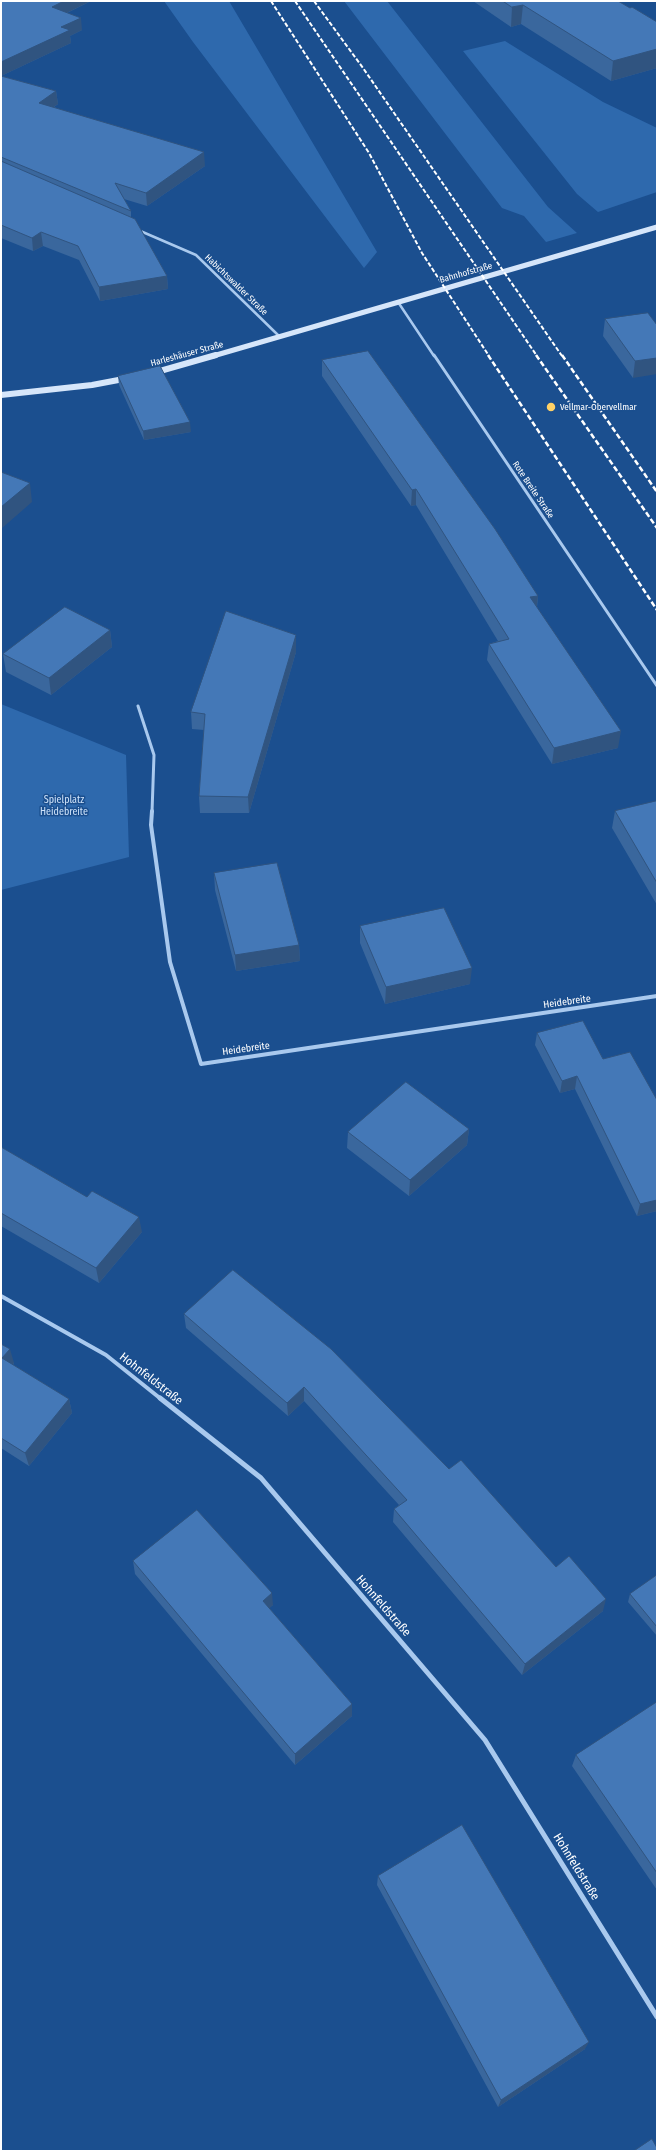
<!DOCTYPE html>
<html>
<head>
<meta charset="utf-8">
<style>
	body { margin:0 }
	#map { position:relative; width:658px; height:2152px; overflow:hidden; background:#1b4f8f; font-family:"Fira Sans Condensed",sans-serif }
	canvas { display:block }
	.frame { position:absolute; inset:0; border:2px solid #fff; pointer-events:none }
</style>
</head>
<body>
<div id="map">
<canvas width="658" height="2152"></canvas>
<div class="frame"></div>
</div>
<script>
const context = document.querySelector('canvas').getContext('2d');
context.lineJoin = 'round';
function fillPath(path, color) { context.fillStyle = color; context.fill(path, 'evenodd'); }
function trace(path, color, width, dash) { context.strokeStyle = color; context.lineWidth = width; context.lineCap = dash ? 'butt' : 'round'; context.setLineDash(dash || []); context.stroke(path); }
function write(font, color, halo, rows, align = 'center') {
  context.font = font + ' "Fira Sans Condensed",sans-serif'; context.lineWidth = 3; context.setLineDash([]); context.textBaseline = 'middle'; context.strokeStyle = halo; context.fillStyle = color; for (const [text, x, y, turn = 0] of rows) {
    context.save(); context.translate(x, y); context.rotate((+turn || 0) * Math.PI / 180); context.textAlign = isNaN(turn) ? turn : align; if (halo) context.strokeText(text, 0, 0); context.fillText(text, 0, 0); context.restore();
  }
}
fillPath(new Path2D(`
	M 164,1 L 229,1 L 377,252 L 364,268 L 193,42 Z
	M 344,1 L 387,1 L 548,207 L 577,233 L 546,242 L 524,216 L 502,208 Z
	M 505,41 L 603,102 L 657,128 L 657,192 L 598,212 L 577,194 L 463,51 Z
	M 1,704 L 126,755 L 129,857 L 1,890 Z`), '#2e69ad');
trace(new Path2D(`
	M 138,230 L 196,255 L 280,337
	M 398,302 L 434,356`), '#a9c9ee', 2.5);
trace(new Path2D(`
	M 434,355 L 657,686
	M 138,706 L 154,755 L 152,812`), '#a9c9ee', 3);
trace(new Path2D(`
	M 152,811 L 151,825 L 170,962 L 201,1064 L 657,996
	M 1,1296 L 106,1355 L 161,1399`), '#a9c9ee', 4);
trace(new Path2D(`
	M 160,1398 L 261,1478 L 485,1740 L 657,2017`), '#a9c9ee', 5);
trace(new Path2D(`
	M 213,356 L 657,227`), '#d6e6fa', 5);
trace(new Path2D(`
	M 153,373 L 216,355
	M 1,395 L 92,385 L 129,378`), '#d6e6fa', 6);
trace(new Path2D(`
	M 271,1 L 369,153 L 422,253 L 489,356
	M 295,1 L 537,356
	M 314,1 L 363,68 L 562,356`), '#fff', 2, [4.5, 2]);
trace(new Path2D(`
	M 488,355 L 657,610
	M 536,355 L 657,528
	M 562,355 L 657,492`), '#fff', 2.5, [5.5, 2.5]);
fillPath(new Path2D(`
	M 1,1 L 91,1 L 67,13 L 82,30 L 70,36 L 71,43 L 1,76 L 56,91 L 58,104 L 54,107 L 205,166 L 147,206 L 124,199 L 131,211 L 131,217 L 167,276 L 168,289 L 100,301 L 79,260 L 43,246 L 33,251 L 1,238 Z
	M 473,1 L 618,1 L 630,8 L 657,22 L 657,68 L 611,81 L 521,24 L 511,27 Z
	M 605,319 L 657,325 L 633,378 L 603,336 Z
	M 322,360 L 538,596 L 537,607 L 618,748 L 552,764 L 487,660 L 489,644 L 498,641 L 416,505 L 411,506 L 322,376 Z
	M 118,376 L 191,432 L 144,440 L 119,385 Z
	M 110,630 L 112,647 L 51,695 L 6,672 L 3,654 Z
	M 296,652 L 249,813 L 200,813 L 199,796 L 204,730 L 192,729 L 191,712 Z
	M 657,801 L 657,905 L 612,828 L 615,811 Z
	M 214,873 L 299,945 L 300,961 L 236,971 L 215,890 Z
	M 360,926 L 470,984 L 385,1004 L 360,943 Z
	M 537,1033 L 657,1100 L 657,1211 L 637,1216 L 575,1089 L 560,1093 L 535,1045 Z
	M 469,1129 L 467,1145 L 409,1196 L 347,1148 L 348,1132 Z
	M 1,1147 L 142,1232 L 99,1283 L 1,1226 Z
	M 184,1314 L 449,1469 L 556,1567 L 603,1611 L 522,1675 L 393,1522 L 394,1509 L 399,1505 L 304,1401 L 288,1416 L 186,1328 Z
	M 1,1344 L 14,1363 L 13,1365 L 69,1399 L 72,1413 L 29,1466 L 1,1448 Z
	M 133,1561 L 273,1605 L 269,1608 L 352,1704 L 352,1716 L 295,1765 L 135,1574 Z
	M 657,1575 L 657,1636 L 628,1602 L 630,1594 Z
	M 657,1702 L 657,1890 L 572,1766 L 576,1755 Z
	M 378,1876 L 585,2049 L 498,2107 L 377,1885 Z`), '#3a679d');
fillPath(new Path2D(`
	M 64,1 L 91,1 L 54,19 L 52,7 Z
	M 523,5 L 521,24 L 511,27 L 512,7 Z
	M 81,18 L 82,30 L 70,36 L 71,43 L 1,76 L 1,62 L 61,27 Z
	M 657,49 L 657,68 L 611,81 L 613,61 Z
	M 56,91 L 58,104 L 41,116 L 39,103 Z
	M 204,152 L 205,166 L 147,206 L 146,193 Z
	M 41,232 L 43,246 L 33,251 L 32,238 Z
	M 167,276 L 168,289 L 100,301 L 99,287 Z
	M 657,358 L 657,374 L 633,378 L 635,361 Z
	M 190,422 L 191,432 L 144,440 L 143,431 Z
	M 30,483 L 32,502 L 1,529 L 1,507 Z
	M 416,489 L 416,505 L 411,506 L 412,490 Z
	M 538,596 L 536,612 L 530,597 Z
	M 110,630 L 112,647 L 51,695 L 49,678 Z
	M 296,635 L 296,652 L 249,813 L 248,797 Z
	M 621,731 L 618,748 L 552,764 L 554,748 Z
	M 299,945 L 300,961 L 236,971 L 235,955 Z
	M 472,968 L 470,984 L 385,1004 L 386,987 Z
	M 577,1076 L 575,1089 L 560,1093 L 562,1081 Z
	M 469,1129 L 467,1145 L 409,1196 L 410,1180 Z
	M 657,1200 L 657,1211 L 637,1216 L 640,1204 Z
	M 139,1217 L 142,1232 L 99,1283 L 96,1268 Z
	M 10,1349 L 14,1363 L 6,1372 L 2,1358 Z
	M 304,1387 L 304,1401 L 288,1416 L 287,1403 Z
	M 69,1399 L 72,1413 L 29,1466 L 25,1453 Z
	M 272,1593 L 273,1605 L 264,1613 L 263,1601 Z
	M 606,1599 L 603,1611 L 522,1675 L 525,1664 Z
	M 352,1704 L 352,1716 L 295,1765 L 295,1754 Z
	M 589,2042 L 585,2049 L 498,2107 L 501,2100 Z`), '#305480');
const building = new Path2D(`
	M 1,1 L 64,1 L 52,7 L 81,18 L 61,27 L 70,30 L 1,62 Z
	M 503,1 L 618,1 L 630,8 L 632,7 L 657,22 L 657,49 L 613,61 L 523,5 L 512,7 Z
	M 1,76 L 56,91 L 39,103 L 204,152 L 146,193 L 115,183 L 131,211 L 1,157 Z
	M 1,161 L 135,219 L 167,276 L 99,287 L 78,246 L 41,232 L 32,238 L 1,225 Z
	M 648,313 L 657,325 L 657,358 L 635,361 L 605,319 Z
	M 368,351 L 495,529 L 538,596 L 530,597 L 621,731 L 554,748 L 489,644 L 509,639 L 416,489 L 412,490 L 322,360 Z
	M 160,366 L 190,422 L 143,431 L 118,376 Z
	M 1,472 L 30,483 L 1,507 Z
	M 65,607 L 110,630 L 49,678 L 3,654 Z
	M 226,611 L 296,635 L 248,797 L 199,796 L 205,714 L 191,712 Z
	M 657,801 L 657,883 L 615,811 Z
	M 277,863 L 299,945 L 235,955 L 214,873 Z
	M 444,908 L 472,968 L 386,987 L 360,926 Z
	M 583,1021 L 603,1059 L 630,1052 L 657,1100 L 657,1200 L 640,1204 L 577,1076 L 562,1081 L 537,1033 Z
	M 406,1082 L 469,1129 L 410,1180 L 348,1132 Z
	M 1,1147 L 87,1197 L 92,1191 L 139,1217 L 96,1268 L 1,1213 Z
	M 233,1270 L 331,1349 L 449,1469 L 461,1460 L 556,1567 L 569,1556 L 606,1599 L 525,1664 L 394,1509 L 407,1500 L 304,1387 L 287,1403 L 184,1314 Z
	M 1,1344 L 10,1349 L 2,1358 L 69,1399 L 25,1453 L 1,1438 Z
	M 197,1510 L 272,1593 L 263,1601 L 352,1704 L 295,1754 L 133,1561 Z
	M 657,1575 L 657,1627 L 630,1594 Z
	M 657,1702 L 657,1873 L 576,1755 Z
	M 462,1825 L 589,2042 L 501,2100 L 378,1876 Z
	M 652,2139 L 657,2148 L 657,2151 L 634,2151 Z`);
fillPath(building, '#4478b7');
trace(building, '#305480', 1);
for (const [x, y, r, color] of [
	[551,407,5,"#ffd166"]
]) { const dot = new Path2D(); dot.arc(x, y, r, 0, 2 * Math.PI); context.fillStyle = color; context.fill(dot); trace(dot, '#1b4f8f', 1.5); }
write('9px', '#fff', '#1b4f8f', [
	["Bahnhofstraße",466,273,-16],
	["Habichtswalder Straße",236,285,44],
	["Harleshäuser Straße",187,354,-15],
	["Rote Breite Straße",533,490,56]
]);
write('9px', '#fff', '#1b4f8f', [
	["Vellmar-Obervellmar",560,407]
], 'left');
write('10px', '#cfe3fa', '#1b4f8f', [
	["Spielplatz",64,800],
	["Heidebreite",64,812]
]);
write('10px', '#fff', '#1b4f8f', [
	["Heidebreite",567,1002,-8],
	["Heidebreite",246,1049,-8]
]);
write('12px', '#fff', '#1b4f8f', [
	["Hohnfeldstraße",151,1379,38],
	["Hohnfeldstraße",383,1606,49],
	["Hohnfeldstraße",576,1867,58]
]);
</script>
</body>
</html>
